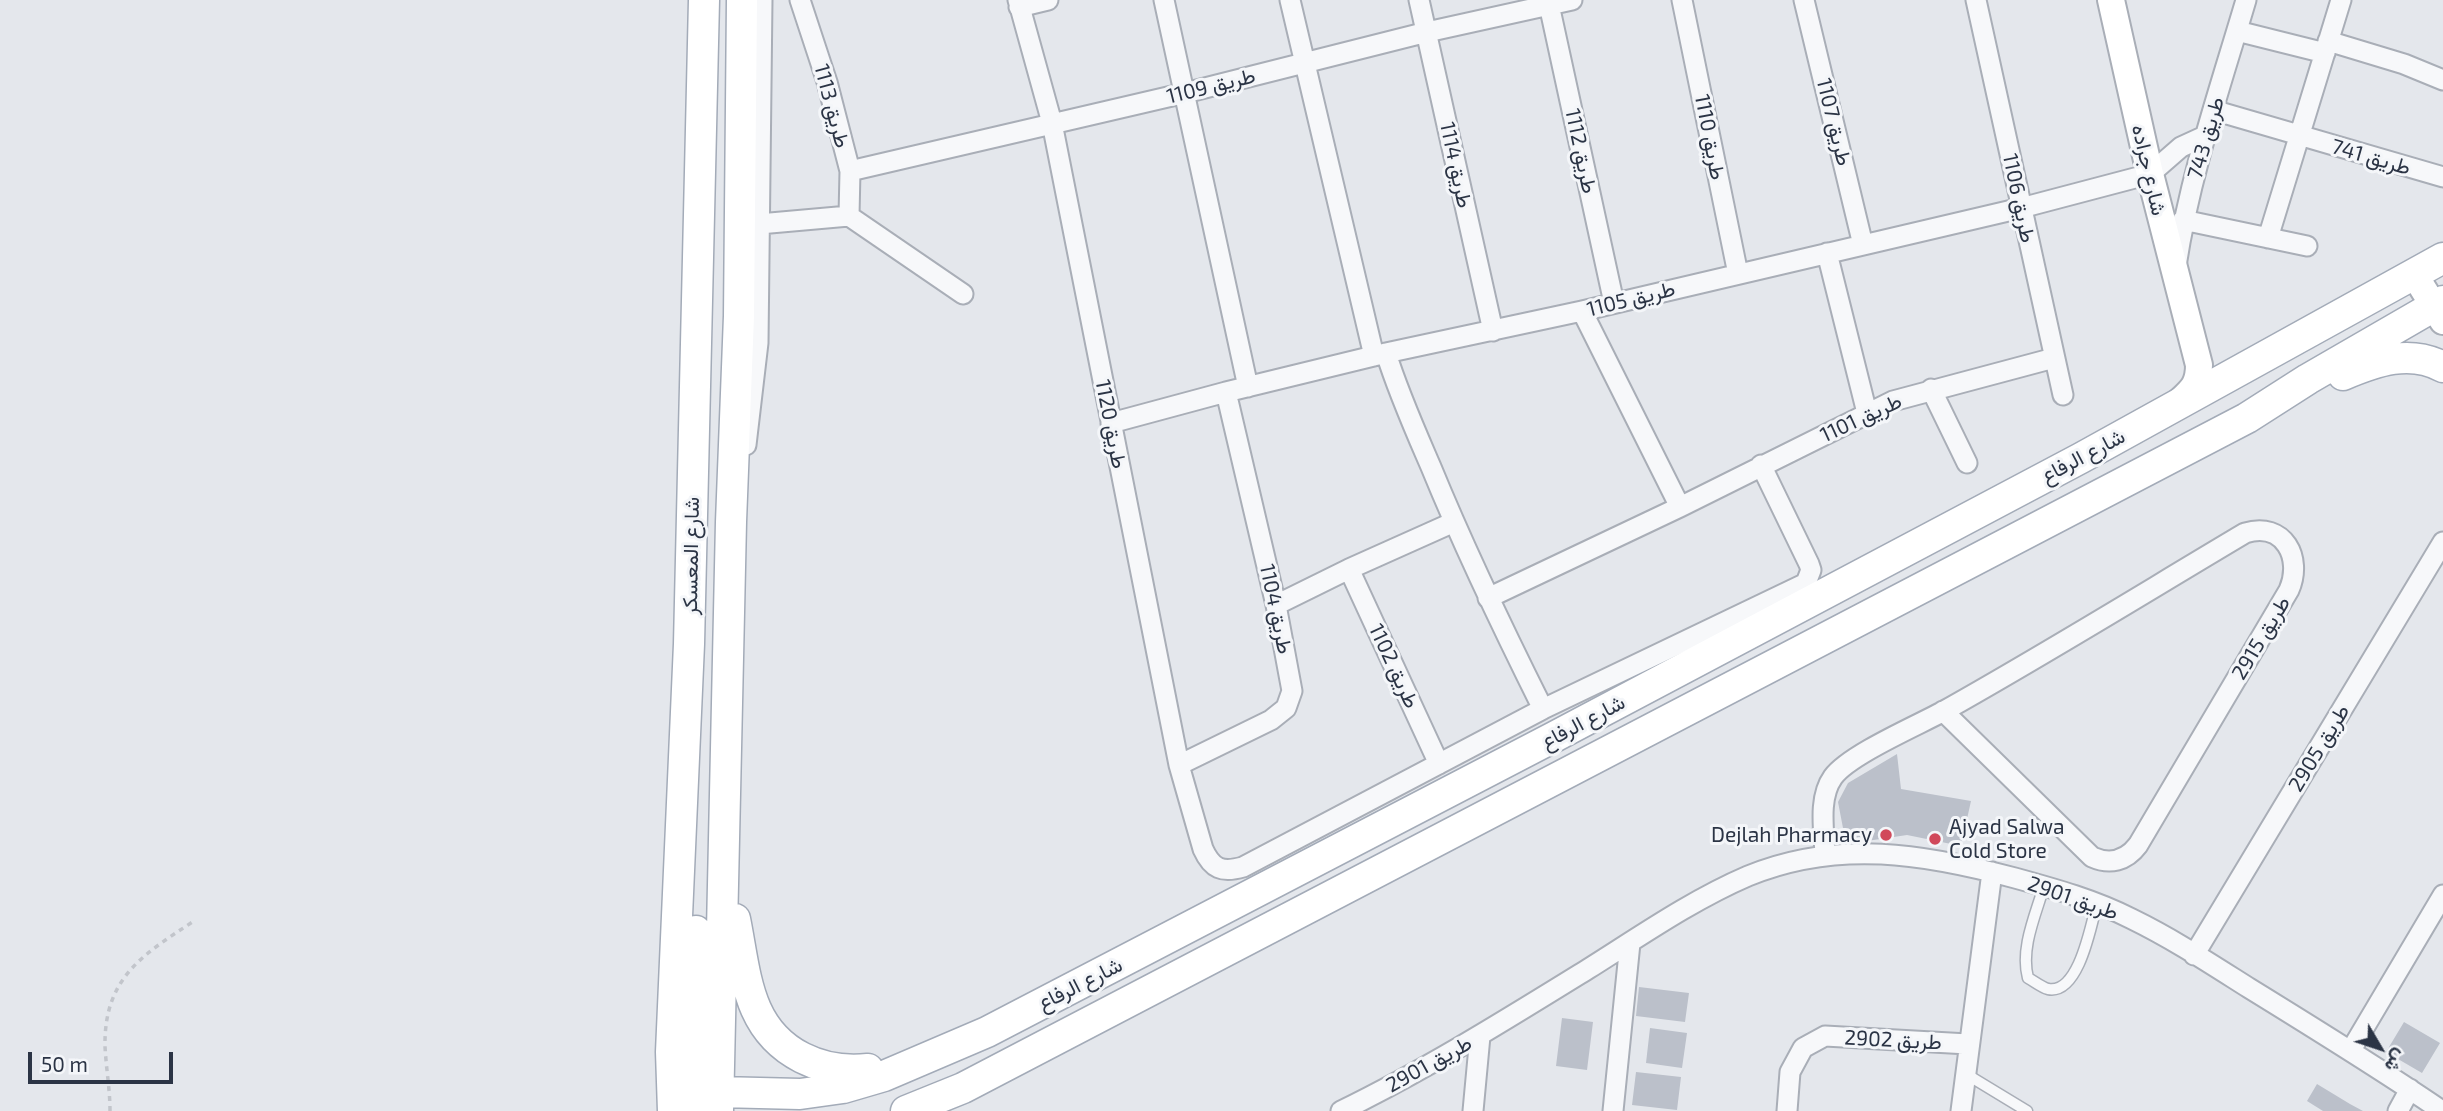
<!DOCTYPE html>
<html>
<head>
<meta charset="utf-8">
<style>
	body { margin:0 }
	#map { position:relative; width:2443px; height:1111px; overflow:hidden; background:#e4e7ec; font-family:"Exo 2",Vazirmatn,sans-serif }
	canvas { display:block }
	.north { position:absolute; left:2345px; top:1013px; width:70px; height:70px; -webkit-text-stroke:5px #f4f6f9; paint-order:stroke; rotate:129deg; font-size:19px; font-weight:700; line-height:28px; text-align:center; color:#2b3445 }
	.north::after { content:''; display:block; margin:auto; width:24px; height:32px; background:#2b3445; clip-path:polygon(50% 0,100% 100%,50% 72%,0 100%) }
	.scale { position:absolute; left:28px; top:1052px; width:145px; height:32px; box-sizing:border-box; border:4px solid #2b3445; border-top:0; padding-left:9px; font-size:21px; line-height:24px; white-space:nowrap; color:#2b3445; -webkit-text-stroke:5px #f4f6f9; paint-order:stroke }
</style>
</head>
<body>
<div id="map">
<canvas width="2443" height="1111"></canvas>
<div class="north">ش</div>
<div class="scale">50 m</div>
</div>
<script>
const context = document.querySelector('canvas').getContext('2d');
context.lineJoin = 'round';
function fillPath(path, color) { context.fillStyle = color; context.fill(path, 'evenodd'); }
function trace(path, color, width, dash) { context.strokeStyle = color; context.lineWidth = width; context.lineCap = dash ? 'butt' : 'round'; context.setLineDash(dash || []); context.stroke(path); }
function write(font, color, halo, rows, align = 'center') {
  context.font = font + ' "Exo 2",Vazirmatn,sans-serif'; context.lineWidth = 6; context.setLineDash([]); context.textBaseline = 'middle'; context.strokeStyle = halo; context.fillStyle = color; for (const [text, x, y, turn = 0] of rows) {
    context.save(); context.translate(x, y); context.rotate((+turn || 0) * Math.PI / 180); context.textAlign = isNaN(turn) ? turn : align; if (halo) context.strokeText(text, 0, 0); context.fillText(text, 0, 0); context.restore();
  }
}
fillPath(new Path2D(`
	M 1897,754 L 1901,789 L 1971,801 L 1961,846 L 1907,835 L 1860,842 L 1843,828 L 1838,802 L 1848,783 Z
	M 1639,987 L 1689,993 L 1685,1022 L 1636,1016 Z
	M 1562,1018 L 1593,1022 L 1587,1070 L 1556,1066 Z
	M 2404,1022 L 2440,1043 L 2422,1073 L 2386,1052 Z
	M 1650,1028 L 1687,1033 L 1682,1068 L 1646,1063 Z
	M 1636,1072 L 1681,1077 L 1677,1110 L 1632,1105 Z
	M 2317,1084 L 2350,1104 L 2363,1111 L 2323,1111 L 2307,1101 Z`), '#bbc0ca');
const lane = new Path2D(`
	M 2044,886 C 2036,914 2020,948 2028,978 C 2034,981 2041,987 2048,989 C 2079,995 2091,925 2097,903
	M 1966,1074 L 2027,1111`);
const street = new Path2D(`
	M 800,0 L 827,82 L 850,171 L 849,216
	M 1018,0 L 1052,123 L 1179,765 L 1203,849 C 1212,869 1222,873 1243,867 L 1543,709 L 1806,583 L 1811,570 L 1809,564 L 1761,465
	M 1164,0 L 1248,387
	M 1290,0 L 1374,356
	M 1419,0 L 1493,331
	M 1548,0 L 1614,303
	M 1682,0 L 1738,274
	M 1804,0 L 1863,245
	M 1976,0 L 2063,395
	M 1019,7 L 1048,0
	M 2237,31 L 2325,53
	M 2328,41 L 2404,64 L 2443,80
	M 2213,110 L 2443,177
	M 850,171 L 1185,93 L 1427,32 L 1572,0
	M 2183,220 L 2307,246
	M 759,224 L 849,216 L 963,294
	M 2268,238 L 2341,0
	M 1827,253 L 1867,413
	M 2176,266 C 2190,175 2220,88 2246,0
	M 1582,311 L 1680,507
	M 1386,353 C 1398,392 1415,430 1431,467 C 1465,550 1503,629 1543,709
	M 1931,389 L 1967,463
	M 1111,423 L 1226,392 L 1386,353 L 1582,311 L 2021,208 L 2150,174 L 2181,147 L 2205,136
	M 746,445 L 758,343 L 762,0
	M 1349,569 L 1439,764
	M 1488,598 L 1680,507 L 1893,401 L 2054,358
	M 1276,605 L 1349,569 L 1454,522
	M 1179,765 L 1271,720 L 1286,708 L 1292,691 L 1276,605 L 1226,392
	M 1825,855 C 1824,830 1818,798 1833,777 C 1849,755 1916,726 1942,712 C 2044,655 2144,593 2245,533 C 2284,521 2303,558 2289,590 L 2138,845 C 2126,861 2110,865 2092,857 L 1943,711
	M 2194,955 L 2443,542
	M 2351,1050 L 2443,895
	M 1341,1111 C 1427,1069 1507,1019 1588,969 C 1639,937 1692,900 1748,876 C 1838,839 1925,854 2015,878 C 2055,889 2095,900 2132,919 C 2173,939 2211,964 2249,988 C 2314,1028 2379,1068 2442,1111
	M 1473,1111 L 1480,1036
	M 1613,1111 L 1630,943
	M 1787,1111 L 1790,1072 L 1803,1048 L 1825,1036 L 1968,1044
	M 1961,1111 L 1992,872
	M 2398,1111 L 2410,1089`);
const secondary = new Path2D(`
	M 2111,0 L 2150,174 L 2199,365 C 2199,385 2192,390 2178,403
	M 2414,274 L 2443,321`);
const primary = new Path2D(`
	M 2343,375 C 2376,361 2410,349 2443,367
	M 735,919 C 741,948 744,982 756,1009 C 776,1054 822,1074 868,1069
	M 696,931 C 696,960 688,1095 700,1111
	M 673,1111 L 671,1052 L 689,644 L 704,0
	M 691,1111 L 706,1097 L 719,1092 L 800,1094 L 843,1088 L 884,1076 L 987,1032 L 1554,737 L 2081,458 L 2443,258
	M 718,1111 L 731,522 L 739,316 L 742,0
	M 906,1111 L 963,1088 L 2247,418 L 2308,379 L 2443,301`);
trace(lane, '#a9aeb7', 13);
trace(street, '#a9aeb7', 23);
trace(secondary, '#a9aeb7', 30);
trace(primary, '#a3abb8', 33);
trace(new Path2D(`
	M 110,1111 C 110,1089 106,1068 105,1046 C 104,977 144,954 194,921`), '#c2c5cb', 3.5, [5, 5]);
trace(lane, '#f7f8fa', 10);
trace(street, '#f7f8fa', 19);
trace(secondary, '#fff', 26);
trace(primary, '#fff', 30);
for (const [x, y, r, color] of [
	[1886,835,7,"#d1495b"],
	[1935,839,7,"#d1495b"]
]) { const dot = new Path2D(); dot.arc(x, y, r, 0, 2 * Math.PI); context.fillStyle = color; context.fill(dot); trace(dot, '#f4f6f9', 2.5); }
write('21px', '#2b3445', '#f4f6f9', [
	["طريق 1109",1211,86,-14],
	["طريق 1113",832,106,75],
	["طريق 1107",1834,122,76],
	["طريق 1110",1710,137,79],
	["طريق 743",2206,138,-74],
	["طريق 1112",1581,151,78],
	["طريق 741",2371,157,16],
	["طريق 1114",1456,165,78],
	["شارع جراده",2149,170,77],
	["طريق 1106",2019,198,78],
	["طريق 1105",1631,299,-14],
	["طريق 1101",1861,418,-25],
	["طريق 1120",1111,424,79],
	["شارع الرفاع",2083,456,-28],
	["شارع المعسكر",691,556,-89],
	["طريق 1104",1276,609,78],
	["طريق 2915",2261,638,-59],
	["طريق 1102",1394,666,65],
	["شارع الرفاع",1583,722,-28],
	["طريق 2905",2319,748,-59],
	["طريق 2901",2073,898,19],
	["شارع الرفاع",1080,984,-27],
	["طريق 2902",1893,1040,3],
	["طريق 2901",1429,1064,-29]
]);
write('21px', '#2b3445', '#f4f6f9', [
	["Ajyad Salwa",1949,827],
	["Cold Store",1949,851],
	["Dejlah Pharmacy",1872,835,"right"]
], 'left');
</script>
</body>
</html>
